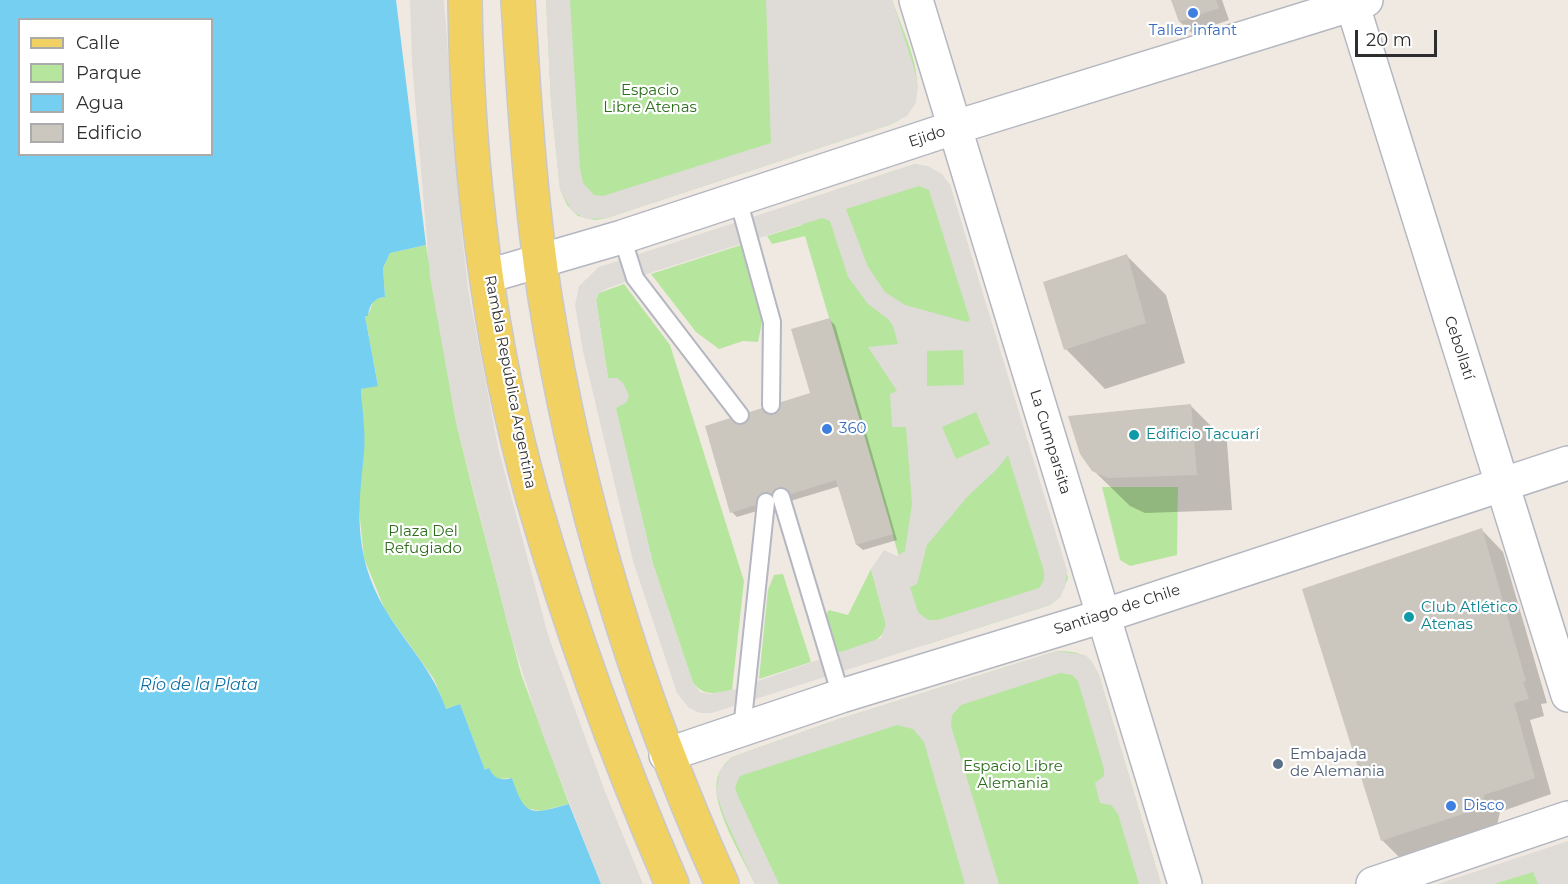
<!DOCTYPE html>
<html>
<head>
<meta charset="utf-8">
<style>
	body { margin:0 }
	#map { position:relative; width:1568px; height:884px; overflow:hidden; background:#efe9e1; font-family:Montserrat,sans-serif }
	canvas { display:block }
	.legend { position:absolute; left:18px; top:18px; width:195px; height:138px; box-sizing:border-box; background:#fff; border:2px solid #ababab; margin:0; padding:8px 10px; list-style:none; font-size:18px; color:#2e2e2e }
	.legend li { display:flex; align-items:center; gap:12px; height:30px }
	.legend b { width:30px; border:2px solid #ababab }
	.scale { position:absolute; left:1355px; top:30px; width:82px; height:27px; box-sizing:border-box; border:3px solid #2e2e2e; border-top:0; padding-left:8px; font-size:18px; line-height:21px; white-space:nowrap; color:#2e2e2e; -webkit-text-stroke:4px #fff; paint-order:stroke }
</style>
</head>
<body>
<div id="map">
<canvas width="1568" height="884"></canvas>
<ul class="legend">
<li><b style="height:8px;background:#f2d163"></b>Calle</li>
<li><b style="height:16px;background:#b6e59e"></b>Parque</li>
<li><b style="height:16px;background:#75cff0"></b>Agua</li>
<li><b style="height:16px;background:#cbc7bf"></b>Edificio</li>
</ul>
<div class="scale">20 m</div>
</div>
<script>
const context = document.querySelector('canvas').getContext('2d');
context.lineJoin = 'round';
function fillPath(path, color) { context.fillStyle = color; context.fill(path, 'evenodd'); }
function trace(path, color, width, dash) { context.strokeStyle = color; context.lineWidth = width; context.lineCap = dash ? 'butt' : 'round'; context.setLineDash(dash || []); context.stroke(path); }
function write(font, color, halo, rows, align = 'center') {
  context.font = font + ' Montserrat,sans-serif'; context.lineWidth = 4.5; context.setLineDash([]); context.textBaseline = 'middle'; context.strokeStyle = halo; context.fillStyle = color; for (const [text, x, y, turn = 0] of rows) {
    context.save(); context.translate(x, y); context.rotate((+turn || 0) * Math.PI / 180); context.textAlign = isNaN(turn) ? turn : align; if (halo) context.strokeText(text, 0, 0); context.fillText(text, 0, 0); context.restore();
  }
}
fillPath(new Path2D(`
	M 546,0 L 892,0 C 905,39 943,105 889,125 L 607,218 L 595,220 L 578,216 L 567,205 L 560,189 L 551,102 Z
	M 915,164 C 931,167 940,172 950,185 L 1068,578 L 1060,597 L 1050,605 L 925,645 L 805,236 L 772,244 L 767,236 L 802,225 L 796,203 Z
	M 426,245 L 456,422 L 474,495 L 521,674 L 569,804 L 541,811 L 525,808 L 519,800 L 512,778 L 498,779 L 485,770 L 460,704 L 446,709 L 434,679 L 385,610 L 364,558 L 359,509 L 359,479 L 364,452 L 361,389 L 378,385 L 365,316 L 368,315 L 374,300 L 385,297 L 383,268 L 390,253 Z
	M 741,245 L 763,317 L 758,342 L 743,341 L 719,349 L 696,332 L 651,274 Z
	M 624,284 L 670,345 L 744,581 L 732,690 C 715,693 705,697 693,683 L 653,564 L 608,378 L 596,300 L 599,293 Z
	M 1102,487 L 1178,487 L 1177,555 L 1130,566 L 1120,560 Z
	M 871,569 L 886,624 C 883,646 855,648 837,653 L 826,614 L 829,610 L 848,615 Z
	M 783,574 L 811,662 L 759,679 L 768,590 L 774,575 Z
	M 1057,651 C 1079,651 1090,655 1099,675 L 1161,884 L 755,884 C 743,858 711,807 717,780 C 719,770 725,763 732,757 L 836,720 Z
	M 1558,864 L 1564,884 L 1493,884 Z`), '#b6e59e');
fillPath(new Path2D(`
	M 410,0 L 444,0 L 461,225 L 468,289 L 498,447 L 548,635 L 604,789 L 643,884 L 601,884 L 542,733 L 509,630 L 456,422 L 430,277 L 412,63 Z
	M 546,0 L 570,0 L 580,169 L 583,183 L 594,195 L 603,196 L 771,143 L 766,0 L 892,0 L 914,68 L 918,85 L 916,103 L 907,116 L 889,125 L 607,218 L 586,219 L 572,211 L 560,189 L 551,102 Z
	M 915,164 L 928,166 L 942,174 L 950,185 L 1067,570 L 1065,587 L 1060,597 L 1050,605 L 712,713 L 700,713 L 689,708 L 677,693 L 633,561 L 583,351 L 575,305 L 579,286 L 599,267 ZM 919,186 L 929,190 L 970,320 L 967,322 L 905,305 L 885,292 L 868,267 L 846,209 ZM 822,218 L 830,221 L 848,277 L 868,304 L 888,319 L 893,326 L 898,344 L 868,347 L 897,391 L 890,394 L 892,427 L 906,427 L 912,504 L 905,551 L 897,556 L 884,550 L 871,569 L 886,624 L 881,638 L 732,690 L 710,694 L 700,692 L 693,683 L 653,564 L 616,408 L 627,402 L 629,395 L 623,383 L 617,378 L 608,378 L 596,300 L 599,293 L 608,288 L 653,272 ZM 963,350 L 964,385 L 927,386 L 927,351 ZM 976,412 L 990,444 L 956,459 L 942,427 ZM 1008,455 L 1044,571 L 1044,580 L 1039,588 L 938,620 L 928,620 L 918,612 L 910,587 L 917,584 L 927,545 L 968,496 L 997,469 Z
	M 1057,651 L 1085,655 L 1092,661 L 1099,675 L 1161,884 L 1139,884 L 1118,814 L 1111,805 L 1100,803 L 1095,783 L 1104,776 L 1104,769 L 1078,681 L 1072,675 L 1060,673 L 961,705 L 952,715 L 951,726 L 999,884 L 965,884 L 924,742 L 913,729 L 897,725 L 740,776 L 735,787 L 738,796 L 779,884 L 755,884 L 724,816 L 716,792 L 720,770 L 732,757 L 836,720 Z
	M 1568,841 L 1568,884 L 1538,884 L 1533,872 L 1493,884 L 1438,884 Z`), '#dfdcd8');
fillPath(new Path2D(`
	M 0,0 L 396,0 L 426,245 L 390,253 L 383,268 L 385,297 C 374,298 369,305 368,316 L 365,316 L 378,386 L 361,389 C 362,410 366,432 364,453 C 359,502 354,540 374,588 C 393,632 431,663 446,709 L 460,704 L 485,770 L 489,768 C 494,779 501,781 512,778 C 525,817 530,815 569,804 L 601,884 L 0,884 ZM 20,20 L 212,20 L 212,154 L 20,154 Z`), '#75cff0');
fillPath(new Path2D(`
	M 1172,0 L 1222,0 L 1229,20 L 1192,33 L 1180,22 Z
	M 1127,256 L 1166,295 L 1185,363 L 1105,389 L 1066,349 Z
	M 830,320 L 835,325 L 897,540 L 863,550 L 857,545 L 840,486 L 737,517 L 732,512 L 812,394 Z
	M 1191,406 L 1227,442 L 1232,510 L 1145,513 L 1130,506 L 1093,470 Z
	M 1482,530 L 1503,552 L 1547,703 L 1541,704 L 1544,716 L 1530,720 L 1551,794 L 1500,812 L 1497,825 L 1399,857 L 1382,840 Z`), '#0003');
fillPath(new Path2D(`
	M 1171,0 L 1216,0 L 1219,8 L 1179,22 Z
	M 1127,254 L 1146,323 L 1064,350 L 1043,282 Z
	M 830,318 L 893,534 L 856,545 L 836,480 L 730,513 L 705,426 L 810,393 L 791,329 Z
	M 1191,404 L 1197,475 L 1108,478 L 1092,471 L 1080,454 L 1068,416 Z
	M 1482,528 L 1526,681 L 1523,682 L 1529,699 L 1514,703 L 1535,778 L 1484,795 L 1481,808 L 1381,841 L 1302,589 Z`), '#cbc7bf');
const service = new Path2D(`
	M 738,199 L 772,322 L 771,405
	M 622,237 L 635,278 L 740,415
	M 781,497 L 841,696
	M 742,729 L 766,502`);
const minor = new Path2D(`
	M 916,0 L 1185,884
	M 1351,0 L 1568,695
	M 488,276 L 622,237 L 956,127 L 1366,0
	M 666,755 L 841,696 L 1103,616 L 1568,463
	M 1373,884 L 1568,818`);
const primary = new Path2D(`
	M 465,0 C 467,165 488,340 533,499 C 571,630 618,759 672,884
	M 518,0 C 524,99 530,199 545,297 C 577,499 638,698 722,884`);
trace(service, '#b4b7c1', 20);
trace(minor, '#b4b7c1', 36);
trace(primary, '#c9c9c9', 36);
trace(service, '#fff', 16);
trace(minor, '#fff', 33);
trace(primary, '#f2d163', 33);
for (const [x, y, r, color] of [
	[1193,13,6,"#3f7fe0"],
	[827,429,6,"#3f7fe0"],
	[1134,435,6,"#0f9aa8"],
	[1409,617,6,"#0f9aa8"],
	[1278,764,6,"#5c6f8a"],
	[1451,806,6,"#3f7fe0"]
]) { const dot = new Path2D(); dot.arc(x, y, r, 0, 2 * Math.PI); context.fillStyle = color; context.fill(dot); trace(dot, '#fff', 2); }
write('15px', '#366cbe', '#fff', [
	["Taller infant",1193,31,"center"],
	["360",839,429],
	["Disco",1463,806]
], 'left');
write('15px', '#2c6e1b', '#fff', [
	["Espacio",650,91],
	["Libre Atenas",650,108],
	["Plaza Del",423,532],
	["Refugiado",423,549],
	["Espacio Libre",1013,767],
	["Alemania",1013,784]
]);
write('15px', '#2e2e2e', '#fff', [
	["Ejido",927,137,-18],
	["Cebollatí",1459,348,72],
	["Rambla República Argentina",510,382,79],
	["La Cumparsita",1050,442,73],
	["Santiago de Chile",1117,610,-18]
]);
write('15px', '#0d838f', '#fff', [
	["Edificio Tacuarí",1146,435],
	["Club Atlético",1421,608],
	["Atenas",1421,625]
], 'left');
write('15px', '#4e5e75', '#fff', [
	["Embajada",1290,755],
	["de Alemania",1290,772]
], 'left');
write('italic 16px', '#0d6fa3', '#fff', [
	["Río de la Plata",199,685]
]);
</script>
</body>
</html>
